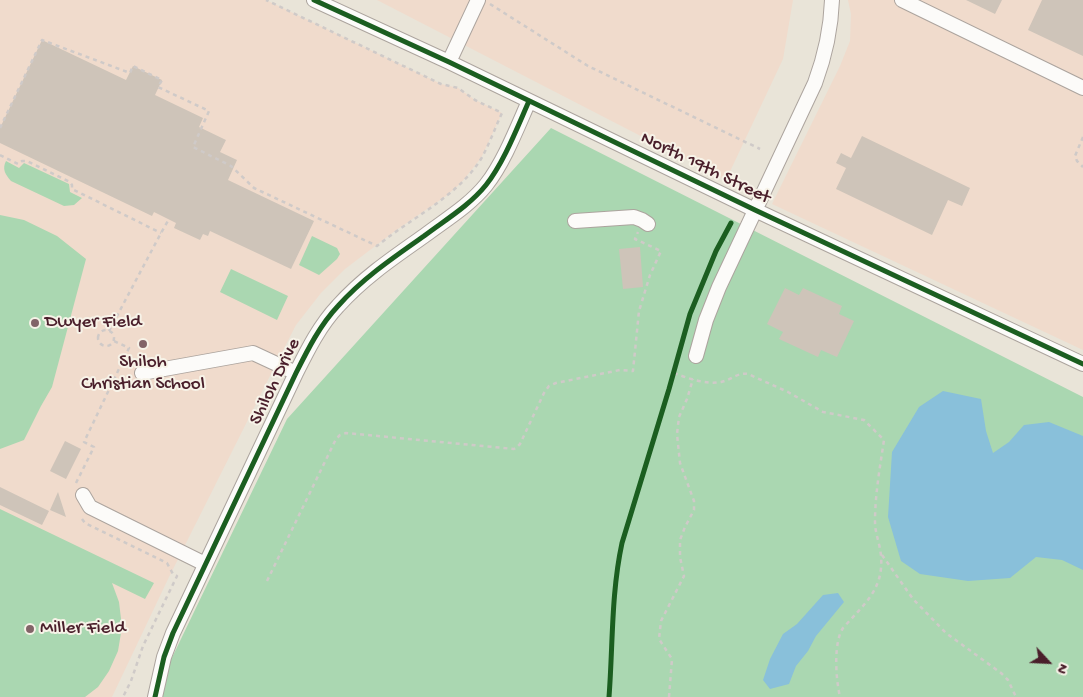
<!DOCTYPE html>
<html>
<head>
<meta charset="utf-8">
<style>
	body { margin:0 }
	#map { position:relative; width:1083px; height:697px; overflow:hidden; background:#e9e4d8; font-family:"Gochi Hand",sans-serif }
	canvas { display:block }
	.north { position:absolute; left:1023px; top:637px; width:50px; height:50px; -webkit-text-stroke:4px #f7f3e8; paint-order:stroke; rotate:115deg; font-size:14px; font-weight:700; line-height:20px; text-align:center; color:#4a1f2b }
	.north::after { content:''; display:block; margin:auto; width:18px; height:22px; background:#4a1f2b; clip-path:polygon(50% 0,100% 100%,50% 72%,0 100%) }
</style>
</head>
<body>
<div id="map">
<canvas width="1083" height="697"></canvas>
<div class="north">N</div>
</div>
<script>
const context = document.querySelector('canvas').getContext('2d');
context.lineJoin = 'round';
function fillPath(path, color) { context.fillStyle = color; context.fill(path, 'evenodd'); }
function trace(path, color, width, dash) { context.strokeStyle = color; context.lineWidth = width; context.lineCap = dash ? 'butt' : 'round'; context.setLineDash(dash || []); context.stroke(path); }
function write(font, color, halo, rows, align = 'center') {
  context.font = font + ' "Gochi Hand",sans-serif'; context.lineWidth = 4; context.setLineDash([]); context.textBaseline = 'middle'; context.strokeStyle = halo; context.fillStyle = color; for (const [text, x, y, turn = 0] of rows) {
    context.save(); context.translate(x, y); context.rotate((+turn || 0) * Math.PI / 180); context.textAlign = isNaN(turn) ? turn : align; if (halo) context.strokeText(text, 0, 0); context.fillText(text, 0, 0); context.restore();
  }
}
fillPath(new Path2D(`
	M 0,0 L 266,0 L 441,84 L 458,88 L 475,100 L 502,113 L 481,158 L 461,183 L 446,196 L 395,231 L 345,269 L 321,293 L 296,325 L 276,364 L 169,577 L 112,697 L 0,697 Z
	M 377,0 L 793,0 L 783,59 L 726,180 Z
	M 848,0 L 1083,0 L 1083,350 L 772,204 L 840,66 L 850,41 L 851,14 Z`), '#f0dbcc');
fillPath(new Path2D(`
	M 551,128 L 1083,397 L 1083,697 L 153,697 L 287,419 Z
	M 6,161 L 19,168 L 24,163 L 69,184 L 70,192 L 82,198 L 74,205 L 64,206 L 11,181 C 5,174 2,169 6,161 Z
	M 0,215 L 24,220 L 57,236 L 86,259 L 52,387 L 41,406 L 24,440 L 0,449 Z
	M 312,236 L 337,248 L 340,254 L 337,259 L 319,275 L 299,265 Z
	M 231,269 L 288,296 L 277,320 L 220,292 Z
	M 0,509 L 154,583 L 145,599 L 112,583 L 119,602 L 122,627 L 118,651 L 109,671 L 98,687 L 85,697 L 0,697 Z`), '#aad7b1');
fillPath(new Path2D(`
	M 943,391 L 981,399 L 986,431 L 993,453 L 1009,442 L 1024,425 L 1049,422 L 1083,436 L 1083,570 L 1062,560 L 1036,557 L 1010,578 L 968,581 L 920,574 L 901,561 L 888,517 L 892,452 L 919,407 Z
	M 838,593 L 844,602 L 816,636 L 808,651 L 796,666 L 789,684 L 770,689 L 763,680 L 770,659 L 783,634 L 797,624 L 823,595 Z`), '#89c0da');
fillPath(new Path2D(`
	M 966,0 L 1002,0 L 995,14 Z
	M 1042,0 L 1083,0 L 1083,56 L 1028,30 Z
	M 42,40 L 126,80 L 133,66 L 162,80 L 155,95 L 203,118 L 199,127 L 226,140 L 220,152 L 237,160 L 228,180 L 314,221 L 291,269 L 210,231 L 208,236 L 203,234 L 200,240 L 174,228 L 176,223 L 154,212 L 152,216 L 0,143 L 0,128 Z
	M 862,136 L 970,188 L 962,206 L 948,200 L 932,235 L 836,189 L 846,168 L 836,163 L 841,153 L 851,158 Z
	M 640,247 L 643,287 L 623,289 L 619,249 Z
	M 785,288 L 799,295 L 803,288 L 842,306 L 839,314 L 854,321 L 837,357 L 821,350 L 818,357 L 779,339 L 783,332 L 767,324 Z
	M 65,441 L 81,449 L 66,479 L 50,471 Z
	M 0,487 L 49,511 L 42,525 L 0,505 Z
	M 58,492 L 66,517 L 50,510 Z`), '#cec4b9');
const minor = new Path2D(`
	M 314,0 L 449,62 L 755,210 L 1083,364
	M 902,0 L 1083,88
	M 449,62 L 478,0
	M 575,221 L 634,217 L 642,220 L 648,224
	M 696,356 L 706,320 L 719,287 L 815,83 C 825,56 831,29 832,0
	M 142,373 L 253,353 L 296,373
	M 83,495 L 90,507 L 205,564
	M 155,697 L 164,657 L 173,633 L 296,373 C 308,349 320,325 338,306 C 363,278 394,257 424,236 C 445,220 469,206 486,185 C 504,162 517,128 529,101`);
trace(minor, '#aca49e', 16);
trace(new Path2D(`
	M 490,4 L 588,66 L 760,149
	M 0,128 L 42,40 L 130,73 L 133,66 L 162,80 L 158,87 L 209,111 L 193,147 L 231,166 L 254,188 L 377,246 C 411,218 457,197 481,159 C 489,145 495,128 502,113 L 475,100 L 458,88 L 441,84 L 266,0
	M 1083,137 L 1075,156 L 1077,161 L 1083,167
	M 0,155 L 18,164 L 22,161 L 27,161 L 70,182 L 72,185 L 72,189 L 161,233
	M98 338a8 8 0 1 1 16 0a8 8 0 1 1-16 0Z
	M 109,331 L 161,233 L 169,219
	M 674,373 C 687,378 706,385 721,382 C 731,380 738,372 748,374 L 788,392 L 823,412 L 864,420 L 884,440 C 880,467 875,494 875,522 C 875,533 880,544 881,556 C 884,590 863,605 843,628 C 833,643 836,680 840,697
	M 76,483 L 94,447 L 84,442 L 129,348 L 114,341
	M 82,519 L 85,523 L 167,563 L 173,574 L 177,576 L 143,646 L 131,681 L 123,697
	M 882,555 L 913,599 L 946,633 L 1001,673 L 1008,680 L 1016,697
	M 267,581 L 336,439 L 340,435 L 346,433 L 514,449 L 516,448 L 520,444 L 544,393 L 549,386 L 556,383 L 620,370 L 633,371 L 639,311 L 650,275 L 661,251 L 635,239 L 638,232
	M 669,697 L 672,659 L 659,639 L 661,621 L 684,576 L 680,557 L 680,540 L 685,527 L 694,510 L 694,501 L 680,463 L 677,434 L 679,417 L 687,399 L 693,379`), '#cfcac8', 2.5, [4, 4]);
trace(minor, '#fcfbf9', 14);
trace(new Path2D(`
	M 314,0 L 449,62 L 755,210 L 1083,364
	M 155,697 L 164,657 L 173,633 L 296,373 C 308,349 320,325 338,306 C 363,278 394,257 424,236 C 445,220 469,206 486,185 C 504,162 517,128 529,101
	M 609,697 C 613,645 611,594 622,543 L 669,389 L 690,314 L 716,251 L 731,223`), '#1b5e20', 5);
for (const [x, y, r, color] of [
	[35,323,5,"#826468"],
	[143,344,5,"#826468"],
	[30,629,5,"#826468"]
]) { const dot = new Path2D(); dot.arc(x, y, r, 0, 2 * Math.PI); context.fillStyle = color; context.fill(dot); trace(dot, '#f7f3e8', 2); }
write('19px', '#4a1f2b', '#f7f3e8', [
	["North 19th Street",705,169,26],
	["Shiloh Drive",276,382,-64]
]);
write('19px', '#4a1f2b', '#f7f3e8', [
	["Dwyer Field",45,323],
	["Shiloh",143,363,"center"],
	["Christian School",143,385,"center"],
	["Miller Field",40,629]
], 'left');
</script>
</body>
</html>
